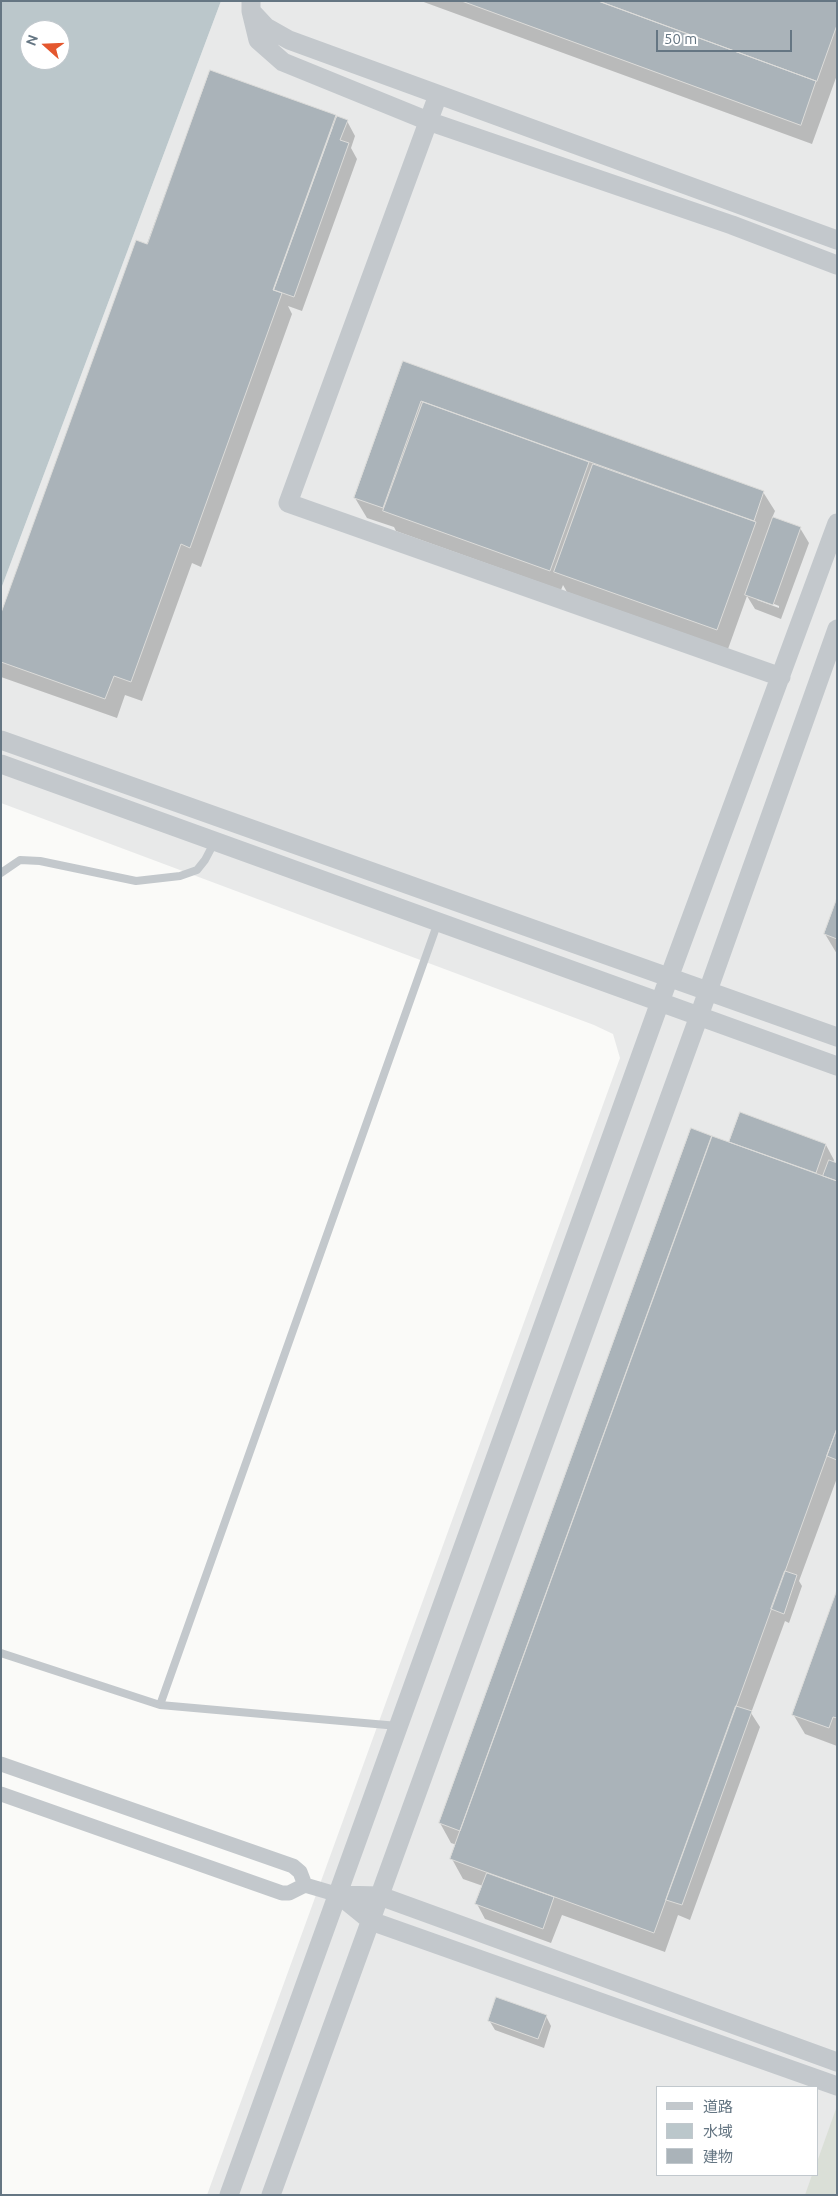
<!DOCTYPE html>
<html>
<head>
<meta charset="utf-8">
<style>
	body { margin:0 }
	#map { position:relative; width:838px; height:2196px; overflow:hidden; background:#fafaf8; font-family:Ubuntu,"Noto Sans JP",sans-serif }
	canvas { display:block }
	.frame { position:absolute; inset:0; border:2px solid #657683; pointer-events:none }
	.legend { position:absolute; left:656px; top:2086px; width:162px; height:90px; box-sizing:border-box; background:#fff; border:1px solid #c1c8cd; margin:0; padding:6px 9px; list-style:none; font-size:15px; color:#657683 }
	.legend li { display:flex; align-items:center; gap:10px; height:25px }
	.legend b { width:25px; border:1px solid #c1c8cd }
	.north { position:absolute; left:20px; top:20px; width:50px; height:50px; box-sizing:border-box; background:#fff; border:1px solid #c1c8cd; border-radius:50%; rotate:290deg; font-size:14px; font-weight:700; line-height:20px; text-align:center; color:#657683 }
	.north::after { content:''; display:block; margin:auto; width:18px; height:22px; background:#e4572e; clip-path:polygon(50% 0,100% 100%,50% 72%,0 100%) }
	.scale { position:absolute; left:656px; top:30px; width:136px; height:22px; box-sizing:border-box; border:2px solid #657683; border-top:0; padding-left:6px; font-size:15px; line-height:18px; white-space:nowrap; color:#657683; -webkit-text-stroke:4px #fff; paint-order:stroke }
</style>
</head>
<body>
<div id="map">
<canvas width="838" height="2196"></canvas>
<div class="frame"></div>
<ul class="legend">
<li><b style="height:6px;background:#c3c8cc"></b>道路</li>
<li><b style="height:14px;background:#bbc7cb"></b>水域</li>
<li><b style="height:14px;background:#aab3b9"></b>建物</li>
</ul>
<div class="north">N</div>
<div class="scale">50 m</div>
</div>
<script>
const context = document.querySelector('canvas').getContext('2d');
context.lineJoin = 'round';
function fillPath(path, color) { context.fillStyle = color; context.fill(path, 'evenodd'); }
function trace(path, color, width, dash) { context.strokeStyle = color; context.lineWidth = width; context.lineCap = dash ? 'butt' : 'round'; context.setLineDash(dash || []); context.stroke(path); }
fillPath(new Path2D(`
	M 221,1 L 837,1 L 837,2195 L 207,2195 L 620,1058 L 613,1034 L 594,1025 L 1,803 L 1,589 ZM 657,2087 L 817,2087 L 817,2175 L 657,2175 Z`), '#e8e9e9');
fillPath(new Path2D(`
	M 837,2106 L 837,2195 L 805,2195 L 812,2175 L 817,2175 L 817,2162 Z`), '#dadfd7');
fillPath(new Path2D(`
	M 1,1 L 221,1 L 1,589 ZM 30,30 L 60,30 L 60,60 L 30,60 Z`), '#bbc7cb');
fillPath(new Path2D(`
	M 421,1 L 837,1 L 837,75 L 812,144 Z
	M 335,116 L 337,119 L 347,121 L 355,136 L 351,148 L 357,159 L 302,311 L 288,306 L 292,314 L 201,567 L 192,563 L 142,701 L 125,695 L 117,718 L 1,677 L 1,617 L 148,246 ZM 330,128 L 333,128 L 272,296 L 270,296 Z
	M 404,362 L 763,492 L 775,511 L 772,518 L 800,528 L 809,543 L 781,619 L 755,609 L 747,596 L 728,649 L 567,592 L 563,585 L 561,590 L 396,531 L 394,527 L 367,518 L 355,498 ZM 757,597 L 779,606 L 779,608 L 757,600 Z
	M 837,902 L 837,954 L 825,934 Z
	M 691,1130 L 732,1144 L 730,1142 L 826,1145 L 834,1160 L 833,1163 L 837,1164 L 837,1478 L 799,1581 L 802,1586 L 789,1623 L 785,1621 L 751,1713 L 760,1727 L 690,1920 L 678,1915 L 665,1952 L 562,1915 L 551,1943 L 485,1919 L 477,1904 L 483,1886 L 463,1879 L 452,1859 L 457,1845 L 451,1843 L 440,1823 Z
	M 837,1594 L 837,1746 L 805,1734 L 793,1714 Z
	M 546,2016 L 551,2026 L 544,2048 L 495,2030 L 489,2020 Z`), '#0003');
const building = new Path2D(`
	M 462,1 L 598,1 L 816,81 L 801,125 Z
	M 599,1 L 837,1 L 837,25 L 817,81 Z
	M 210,70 L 336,115 L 273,290 L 282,293 L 190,548 L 181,544 L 131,682 L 114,676 L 105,699 L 1,662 L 1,613 L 136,240 L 147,244 Z
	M 337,116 L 348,120 L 340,140 L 349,143 L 294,297 L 274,290 Z
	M 403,361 L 764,491 L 754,521 L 421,401 L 383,508 L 354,498 Z
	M 423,402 L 589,462 L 550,571 L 383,511 Z
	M 593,464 L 756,522 L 717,630 L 554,572 Z
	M 773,517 L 801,527 L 773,605 L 745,595 Z
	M 837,898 L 837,939 L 824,934 Z
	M 740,1112 L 826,1144 L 816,1173 L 729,1142 Z
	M 691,1128 L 712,1136 L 460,1831 L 439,1823 Z
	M 712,1136 L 837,1181 L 837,1428 L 654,1933 L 450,1859 Z
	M 829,1160 L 837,1163 L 837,1181 L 823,1176 Z
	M 837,1429 L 837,1460 L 827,1456 Z
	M 785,1571 L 797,1575 L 784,1614 L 771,1609 Z
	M 837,1590 L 837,1718 L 833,1717 L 829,1728 L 792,1715 Z
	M 736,1706 L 752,1711 L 682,1905 L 666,1900 Z
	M 487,1873 L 554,1897 L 543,1929 L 475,1904 Z
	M 496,1997 L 547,2015 L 538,2039 L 488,2021 Z`);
fillPath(building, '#aab3b9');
trace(building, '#dcdcda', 1);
trace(new Path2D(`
	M 1,873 L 20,860 L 40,861 L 136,881 L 180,876 L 197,870 L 205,860 L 215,841
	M 1,1653 L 160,1705 L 398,1726
	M 160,1705 L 438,922`), '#c3c8cc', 8);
trace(new Path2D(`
	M 1,1764 L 293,1866 L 300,1872 L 305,1885
	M 1,1794 L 282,1893 L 289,1893 L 305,1885 L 339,1895`), '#c3c8cc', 15);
trace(new Path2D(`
	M 251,1 L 251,11 L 258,40 L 283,62 L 428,121 L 732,225 L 837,265
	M 252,12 L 266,27 L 289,40 L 837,240
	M 438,95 L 288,503 L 781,677
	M 1,740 L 837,1037
	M 1,764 L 837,1066
	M 339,1895 L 371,1921 L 837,2086
	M 339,1895 L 380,1896 L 837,2062
	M 229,2195 L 660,1002 L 837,523
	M 271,2195 L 699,1016 L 837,629`), '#c3c8cc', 19);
</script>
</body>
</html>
